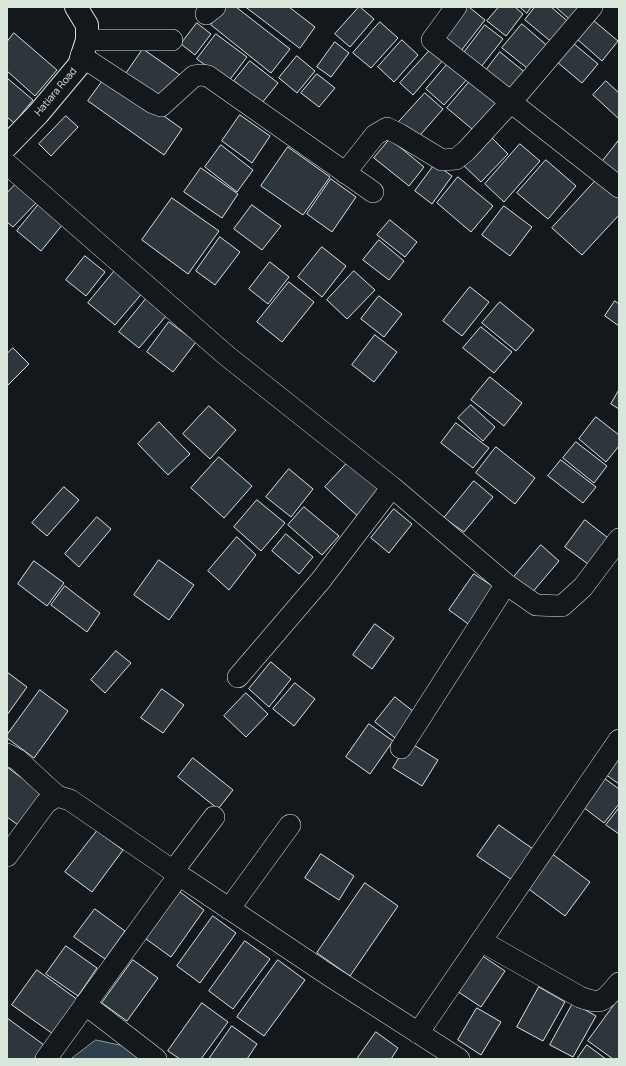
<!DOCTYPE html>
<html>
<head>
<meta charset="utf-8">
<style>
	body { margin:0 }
	#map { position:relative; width:626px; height:1066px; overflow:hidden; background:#14181c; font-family:Manrope,sans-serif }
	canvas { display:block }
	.frame { position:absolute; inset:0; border:8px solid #d8e6dc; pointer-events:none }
</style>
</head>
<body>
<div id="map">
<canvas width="626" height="1066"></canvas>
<div class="frame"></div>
</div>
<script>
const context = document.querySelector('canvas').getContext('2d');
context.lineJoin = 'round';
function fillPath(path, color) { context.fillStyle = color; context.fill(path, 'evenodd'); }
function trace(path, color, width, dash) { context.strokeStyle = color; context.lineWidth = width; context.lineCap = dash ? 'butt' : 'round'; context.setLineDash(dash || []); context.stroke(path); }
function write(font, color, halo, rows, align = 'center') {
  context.font = font + ' Manrope,sans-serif'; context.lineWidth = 3; context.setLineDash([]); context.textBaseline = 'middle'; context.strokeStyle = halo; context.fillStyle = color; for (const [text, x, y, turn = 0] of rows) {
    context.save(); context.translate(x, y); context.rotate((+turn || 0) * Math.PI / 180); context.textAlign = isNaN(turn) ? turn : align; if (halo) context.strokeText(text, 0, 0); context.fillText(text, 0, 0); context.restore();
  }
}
const water = new Path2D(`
	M 96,1040 L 138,1049 L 151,1059 L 71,1059 Z`);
fillPath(water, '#2f3f4d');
trace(water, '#939e99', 1);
const building = new Path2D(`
	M 225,7 L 236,7 L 290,49 L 271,73 L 211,25 Z
	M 246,7 L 289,7 L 315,27 L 300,48 Z
	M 359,7 L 360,7 L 374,19 L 350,47 L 335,34 Z
	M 466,7 L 469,7 L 485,20 L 457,56 L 439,41 Z
	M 499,7 L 515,7 L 523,14 L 506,36 L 487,21 Z
	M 520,7 L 531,7 L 527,13 Z
	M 535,7 L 551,7 L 571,24 L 554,44 L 525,20 Z
	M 556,7 L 582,7 L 571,20 Z
	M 593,20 L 618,41 L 602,61 L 577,39 Z
	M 380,22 L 398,38 L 371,68 L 353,53 Z
	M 197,23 L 211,34 L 195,55 L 181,44 Z
	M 522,24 L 551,49 L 532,72 L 502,48 Z
	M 485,25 L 503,39 L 477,72 L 460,58 Z
	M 14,33 L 57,70 L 35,96 L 7,71 L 7,42 Z
	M 216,34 L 247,57 L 228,82 L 197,59 Z
	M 402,40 L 418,55 L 394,82 L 378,67 Z
	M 335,42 L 349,53 L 331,77 L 317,67 Z
	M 573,43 L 598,64 L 582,83 L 557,62 Z
	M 432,48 L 444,59 L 413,95 L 400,83 Z
	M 143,49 L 180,75 L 160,104 L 123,78 Z
	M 500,52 L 527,74 L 510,95 L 484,73 Z
	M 297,56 L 315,71 L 297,93 L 279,78 Z
	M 451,60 L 469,77 L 444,105 L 426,89 Z
	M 250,61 L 278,83 L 262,103 L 234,81 Z
	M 317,74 L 335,88 L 319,107 L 301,93 Z
	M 107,75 L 182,129 L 164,155 L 88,101 Z
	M 7,78 L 33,100 L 14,123 L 7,117 Z
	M 471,80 L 502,106 L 478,134 L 447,108 Z
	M 606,81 L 619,93 L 619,119 L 593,95 Z
	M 425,93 L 443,109 L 415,141 L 397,124 Z
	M 240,115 L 270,136 L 252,163 L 222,141 Z
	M 66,116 L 78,127 L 51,156 L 39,144 Z
	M 490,136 L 508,154 L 481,182 L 462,164 Z
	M 390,139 L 424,167 L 409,186 L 374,158 Z
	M 619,140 L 619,183 L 598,167 Z
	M 520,144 L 540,161 L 504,202 L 485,184 Z
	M 221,145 L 253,170 L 237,192 L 205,167 Z
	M 288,147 L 330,177 L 303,215 L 261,186 Z
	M 546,160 L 576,186 L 548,219 L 517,193 Z
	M 435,164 L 452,176 L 432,204 L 415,191 Z
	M 201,168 L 238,194 L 222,218 L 184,192 Z
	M 458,177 L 493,206 L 471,232 L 437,203 Z
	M 598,178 L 619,198 L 619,215 L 582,255 L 552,228 Z
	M 331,179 L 356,197 L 332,232 L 307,214 Z
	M 16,184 L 36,203 L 13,227 L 7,222 L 7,193 Z
	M 172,198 L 219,231 L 188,274 L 142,240 Z
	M 39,204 L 63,224 L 41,251 L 17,231 Z
	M 252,205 L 281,226 L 262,250 L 234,229 Z
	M 504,206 L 532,227 L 510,256 L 482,235 Z
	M 390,220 L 417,242 L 405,257 L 377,235 Z
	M 220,237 L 240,252 L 215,285 L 196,271 Z
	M 379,240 L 404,261 L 389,280 L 363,260 Z
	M 322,247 L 346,266 L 322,297 L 298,277 Z
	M 85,256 L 105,272 L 86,296 L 66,280 Z
	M 270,262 L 289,277 L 268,304 L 249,289 Z
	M 117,268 L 144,291 L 115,325 L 88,303 Z
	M 354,271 L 375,290 L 347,319 L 327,300 Z
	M 289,282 L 314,302 L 282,342 L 257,322 Z
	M 470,287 L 489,302 L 462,336 L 443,321 Z
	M 379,296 L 402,314 L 384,337 L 361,319 Z
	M 146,299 L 166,316 L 139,348 L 119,332 Z
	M 615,301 L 619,304 L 619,326 L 605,316 Z
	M 500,302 L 534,330 L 516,351 L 482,323 Z
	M 169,322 L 196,342 L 173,372 L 147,352 Z
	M 481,327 L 512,352 L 494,373 L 463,348 Z
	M 375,335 L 397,352 L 374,382 L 352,365 Z
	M 13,348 L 29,364 L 7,386 L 7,354 Z
	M 490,377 L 522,403 L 504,426 L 471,400 Z
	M 619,390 L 619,409 L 611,404 Z
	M 471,405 L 495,427 L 483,441 L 458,418 Z
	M 209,406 L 236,430 L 210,459 L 183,434 Z
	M 596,417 L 619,435 L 619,446 L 606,462 L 579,439 Z
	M 159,422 L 190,454 L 168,475 L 138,444 Z
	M 456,423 L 489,448 L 473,468 L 441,443 Z
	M 576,442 L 607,466 L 594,483 L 563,458 Z
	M 496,447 L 535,478 L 515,504 L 476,473 Z
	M 219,457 L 252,486 L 224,518 L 191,488 Z
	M 350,460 L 384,491 L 360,518 L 325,487 Z
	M 561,460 L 596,487 L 583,503 L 548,476 Z
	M 289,469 L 313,489 L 291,517 L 266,497 Z
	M 474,481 L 493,497 L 464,532 L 444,518 Z
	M 64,487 L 79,500 L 47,536 L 32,523 Z
	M 257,500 L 285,523 L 261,551 L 234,527 Z
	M 304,507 L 339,536 L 322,555 L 288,525 Z
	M 394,509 L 412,524 L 389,553 L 371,538 Z
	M 97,517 L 111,529 L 79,567 L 65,554 Z
	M 585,520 L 612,541 L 592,567 L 565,547 Z
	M 286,534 L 313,557 L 299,574 L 272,551 Z
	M 237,537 L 256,555 L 229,590 L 208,571 Z
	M 541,545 L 559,561 L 530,595 L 512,579 Z
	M 159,560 L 194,585 L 169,620 L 134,595 Z
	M 34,561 L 64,583 L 47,606 L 18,584 Z
	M 474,574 L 497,589 L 471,626 L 449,610 Z
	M 65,586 L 100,613 L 87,632 L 51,605 Z
	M 375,624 L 394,638 L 372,669 L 353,655 Z
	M 116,651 L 131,663 L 105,693 L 91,680 Z
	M 271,662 L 291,679 L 269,707 L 249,689 Z
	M 7,672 L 27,687 L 7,715 Z
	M 295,683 L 315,699 L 294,726 L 273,709 Z
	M 162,689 L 184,705 L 163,733 L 141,718 Z
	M 40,690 L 68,711 L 34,758 L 7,738 L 7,735 Z
	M 246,693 L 268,714 L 246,737 L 224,716 Z
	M 395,697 L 419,716 L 399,741 L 375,722 Z
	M 369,724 L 393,741 L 370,774 L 346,757 Z
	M 409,742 L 438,760 L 422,786 L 393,768 Z
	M 619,756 L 619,784 L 605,774 Z
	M 193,758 L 233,790 L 218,809 L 178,777 Z
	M 7,767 L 42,793 L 18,825 L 7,817 Z
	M 604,778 L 619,789 L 619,804 L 604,823 L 583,807 Z
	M 619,808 L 619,834 L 606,825 Z
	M 499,825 L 533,849 L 512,880 L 477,856 Z
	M 97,831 L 123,850 L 92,892 L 65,872 Z
	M 551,853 L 590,882 L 565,916 L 526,887 Z
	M 321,854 L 354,876 L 339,900 L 305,878 Z
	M 365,883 L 398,906 L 350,976 L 317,953 Z
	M 180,892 L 204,910 L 171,957 L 146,939 Z
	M 95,909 L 125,931 L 105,959 L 74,937 Z
	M 213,916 L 236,933 L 200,983 L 177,966 Z
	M 245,941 L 270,959 L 233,1009 L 209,991 Z
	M 66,946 L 97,968 L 78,996 L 46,974 Z
	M 481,955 L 505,971 L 481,1007 L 457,991 Z
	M 133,960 L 158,978 L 127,1021 L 102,1003 Z
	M 278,960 L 305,980 L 264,1036 L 237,1017 Z
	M 37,970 L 78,1000 L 53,1034 L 12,1005 Z
	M 539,987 L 565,1002 L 543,1041 L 517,1027 Z
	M 619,998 L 619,1059 L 613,1059 L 588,1041 Z
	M 202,1003 L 228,1022 L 201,1059 L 180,1059 L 168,1051 Z
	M 573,1003 L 596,1016 L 573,1057 L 550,1045 Z
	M 477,1008 L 501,1022 L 481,1055 L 458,1040 Z
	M 7,1018 L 44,1045 L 34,1059 L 7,1059 Z
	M 232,1026 L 257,1044 L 247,1059 L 209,1059 Z
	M 376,1032 L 398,1048 L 391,1059 L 357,1059 Z
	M 587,1045 L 606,1059 L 577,1059 Z`);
fillPath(building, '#2c363c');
trace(building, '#d8e6dc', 1);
const minor = new Path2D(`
	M 456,7 L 432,40 L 619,187
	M 206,14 L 215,7
	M 87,40 L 172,40
	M 81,56 L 153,103 L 161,106 L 194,76 L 201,75 L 208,76 L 373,192
	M 7,164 L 227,356 L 392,487 L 506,584 L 536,605 L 562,606 L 583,587 L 619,539
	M 345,173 L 375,135 L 387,128 L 399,134 L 442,160 L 456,159 L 466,151 L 511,102 L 592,7
	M 238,677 L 321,580 L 392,487
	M 401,748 L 506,584
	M 7,754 L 18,760 L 57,796
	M 7,856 L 46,803 L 57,796 L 70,800 L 179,875
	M 173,871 L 214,817
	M 229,909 L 290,825
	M 481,941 L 580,997 C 603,1006 604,1000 619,983
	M 85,1004 L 156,1059
	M 418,1033 L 619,740
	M 46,1059 L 179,875 L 330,976 L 459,1059`);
const tertiary = new Path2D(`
	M 7,146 L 38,114 L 79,65 L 87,40 L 87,25 L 76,7`);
trace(minor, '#d8e6dc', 22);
trace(tertiary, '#d8e6dc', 24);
trace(minor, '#14181c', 21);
trace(tertiary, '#14181c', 22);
write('10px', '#d8e6dc', '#14181c', [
	["Hatiara Road",56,92,-50]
]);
</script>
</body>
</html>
